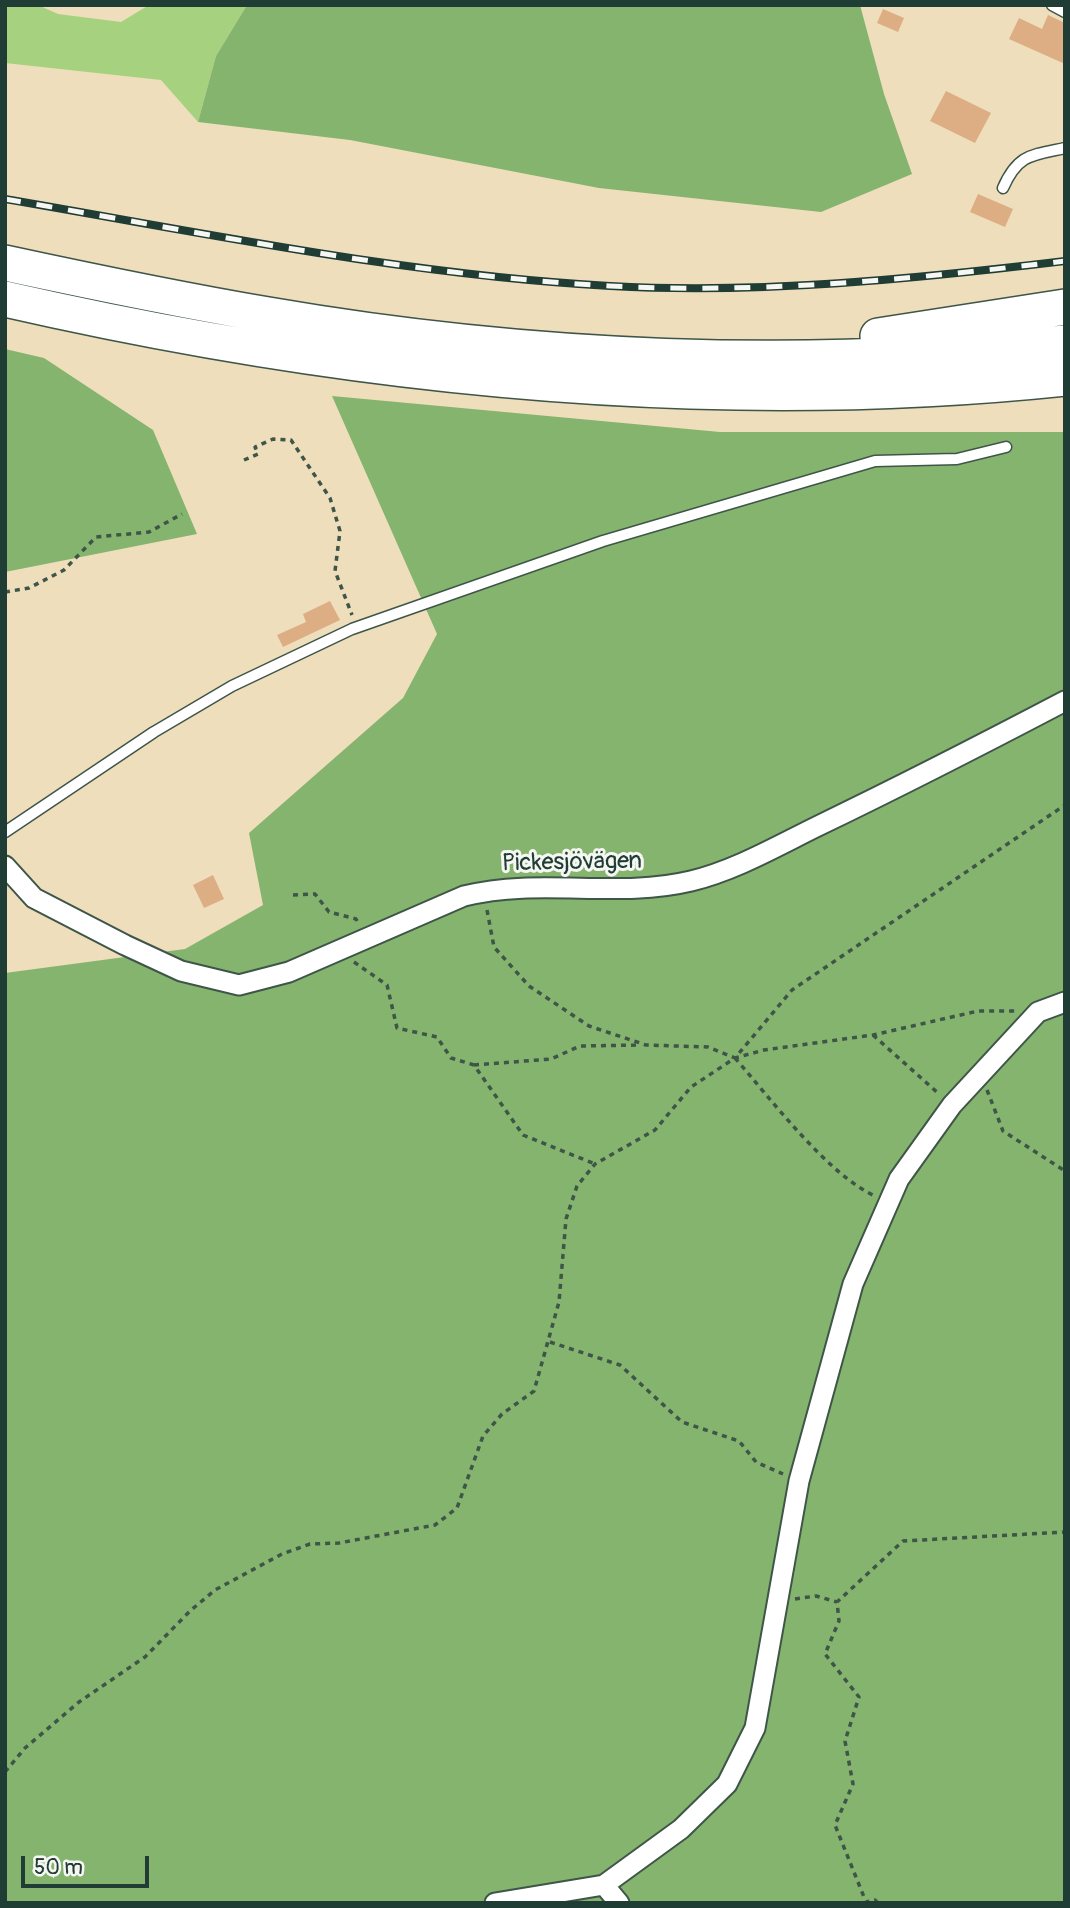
<!DOCTYPE html>
<html>
<head>
<meta charset="utf-8">
<style>
	body { margin:0 }
	#map { position:relative; width:1070px; height:1908px; overflow:hidden; background:#eedebc; font-family:Pangolin,sans-serif }
	canvas { display:block }
	.frame { position:absolute; inset:0; border:7px solid #1f3d34; pointer-events:none }
	.scale { position:absolute; left:21px; top:1856px; width:128px; height:32px; box-sizing:border-box; border:4px solid #1f3d34; border-top:0; padding-left:9px; font-size:21px; line-height:24px; white-space:nowrap; color:#1f3d34; -webkit-text-stroke:5px #f6f6f2; paint-order:stroke }
</style>
</head>
<body>
<div id="map">
<canvas width="1070" height="1908"></canvas>
<div class="frame"></div>
<div class="scale">50 m</div>
</div>
<script>
const context = document.querySelector('canvas').getContext('2d');
context.lineJoin = 'round';
function fillPath(path, color) { context.fillStyle = color; context.fill(path, 'evenodd'); }
function trace(path, color, width, dash) { context.strokeStyle = color; context.lineWidth = width; context.lineCap = dash ? 'butt' : 'round'; context.setLineDash(dash || []); context.stroke(path); }
function write(font, color, halo, rows, align = 'center') {
  context.font = font + ' Pangolin,sans-serif'; context.lineWidth = 6; context.setLineDash([]); context.textBaseline = 'middle'; context.strokeStyle = halo; context.fillStyle = color; for (const [text, x, y, turn = 0] of rows) {
    context.save(); context.translate(x, y); context.rotate((+turn || 0) * Math.PI / 180); context.textAlign = isNaN(turn) ? turn : align; if (halo) context.strokeText(text, 0, 0); context.fillText(text, 0, 0); context.restore();
  }
}
fillPath(new Path2D(`
	M 5,5 L 38,5 L 58,14 L 121,22 L 149,5 L 247,5 L 216,56 L 198,122 L 161,80 L 5,63 Z`), '#a6d27f');
fillPath(new Path2D(`
	M 247,5 L 860,5 L 884,94 L 912,174 L 821,212 L 599,188 L 350,140 L 198,122 L 216,56 Z
	M 5,349 L 44,358 L 153,430 L 197,534 L 5,572 Z
	M 332,396 L 720,432 L 1065,432 L 1065,1903 L 5,1903 L 5,973 L 185,949 L 263,905 L 249,833 L 403,698 L 437,634 Z`), '#84b46e');
fillPath(new Path2D(`
	M 883,9 L 904,18 L 898,32 L 877,23 Z
	M 1048,15 L 1065,23 L 1065,64 L 1009,39 L 1019,18 L 1042,29 Z
	M 946,91 L 991,113 L 975,143 L 930,121 Z
	M 978,194 L 1013,209 L 1005,227 L 970,212 Z
	M 330,601 L 340,620 L 283,647 L 277,635 L 306,622 L 303,614 Z
	M 213,875 L 224,899 L 204,908 L 193,885 Z`), '#ddae83');
const service = new Path2D(`
	M 1052,5 L 1065,12
	M 1003,188 C 1018,154 1032,155 1065,148
	M 5,832 L 154,732 L 232,686 L 352,629 L 603,541 L 875,461 L 957,459 L 1006,447`);
const minor = new Path2D(`
	M 5,866 L 34,898 L 125,945 L 181,971 L 239,985 L 289,972 L 464,896 C 541,877 616,899 691,881 C 736,870 777,846 818,826 C 901,786 983,744 1065,701
	M 604,1885 L 619,1903
	M 495,1903 L 604,1885 L 681,1829 L 727,1784 L 755,1728 L 799,1481 L 853,1284 L 899,1179 L 952,1105 L 1038,1012 L 1065,1002`);
const motorway = new Path2D(`
	M 5,263 C 93,282 180,300 268,315 C 529,360 801,371 1065,343
	M 5,299 C 351,378 711,415 1065,378
	M 878,336 L 1065,307`);
trace(service, '#3e5548', 13);
trace(minor, '#3e5548', 23);
trace(motorway, '#3e5548', 38);
trace(new Path2D(`
	M 244,460 L 258,454 L 255,447 L 273,439 L 291,440 L 330,498 L 340,531 L 335,571 L 352,615
	M 5,592 L 29,588 L 64,570 L 96,537 L 149,532 L 182,514
	M 293,895 L 315,894 L 329,912 L 356,919 L 358,923
	M 487,910 L 494,947 L 529,986 L 589,1026 L 646,1045 L 708,1047 L 735,1058 L 792,990 L 1065,805
	M 354,962 L 387,985 L 397,1028 L 437,1037 L 451,1058 L 474,1065 L 523,1135 L 595,1164
	M 873,1035 L 939,1094
	M 735,1058 C 770,1098 828,1175 875,1196
	M 474,1065 L 551,1059 L 580,1046 L 640,1045
	M 987,1090 L 1003,1131 L 1065,1171
	M 550,1342 L 620,1365 L 682,1422 L 739,1441 L 756,1462 L 783,1474
	M 795,1599 L 816,1596 L 837,1602
	M 5,1772 L 25,1748 L 79,1702 L 145,1657 L 190,1611 L 215,1590 L 282,1554 L 310,1544 L 339,1543 L 435,1525 L 457,1508 L 483,1436 L 502,1414 L 534,1391 L 559,1302 L 566,1219 L 577,1186 L 595,1164 L 655,1130 L 691,1087 L 735,1058 L 764,1050 L 873,1035 L 978,1011 L 1016,1011
	M 878,1903 L 875,1900 L 866,1902 L 835,1825 L 853,1784 L 845,1741 L 859,1697 L 825,1654 L 839,1621 L 837,1602 L 903,1541 L 1065,1532`), '#3e5548', 3.5, [5, 5]);
trace(service, '#fff', 10);
trace(minor, '#fff', 19);
trace(motorway, '#fff', 35);
const rail = new Path2D(`
	M 5,199 C 205,233 407,275 610,286 C 762,294 914,279 1065,261`);
trace(rail, '#1f3d34', 8);
trace(rail, '#f6f6f2', 5, [16]);
write('24px', '#1f3d34', '#f6f6f2', [
	["Pickesjövägen",572,863,-1]
]);
</script>
</body>
</html>
